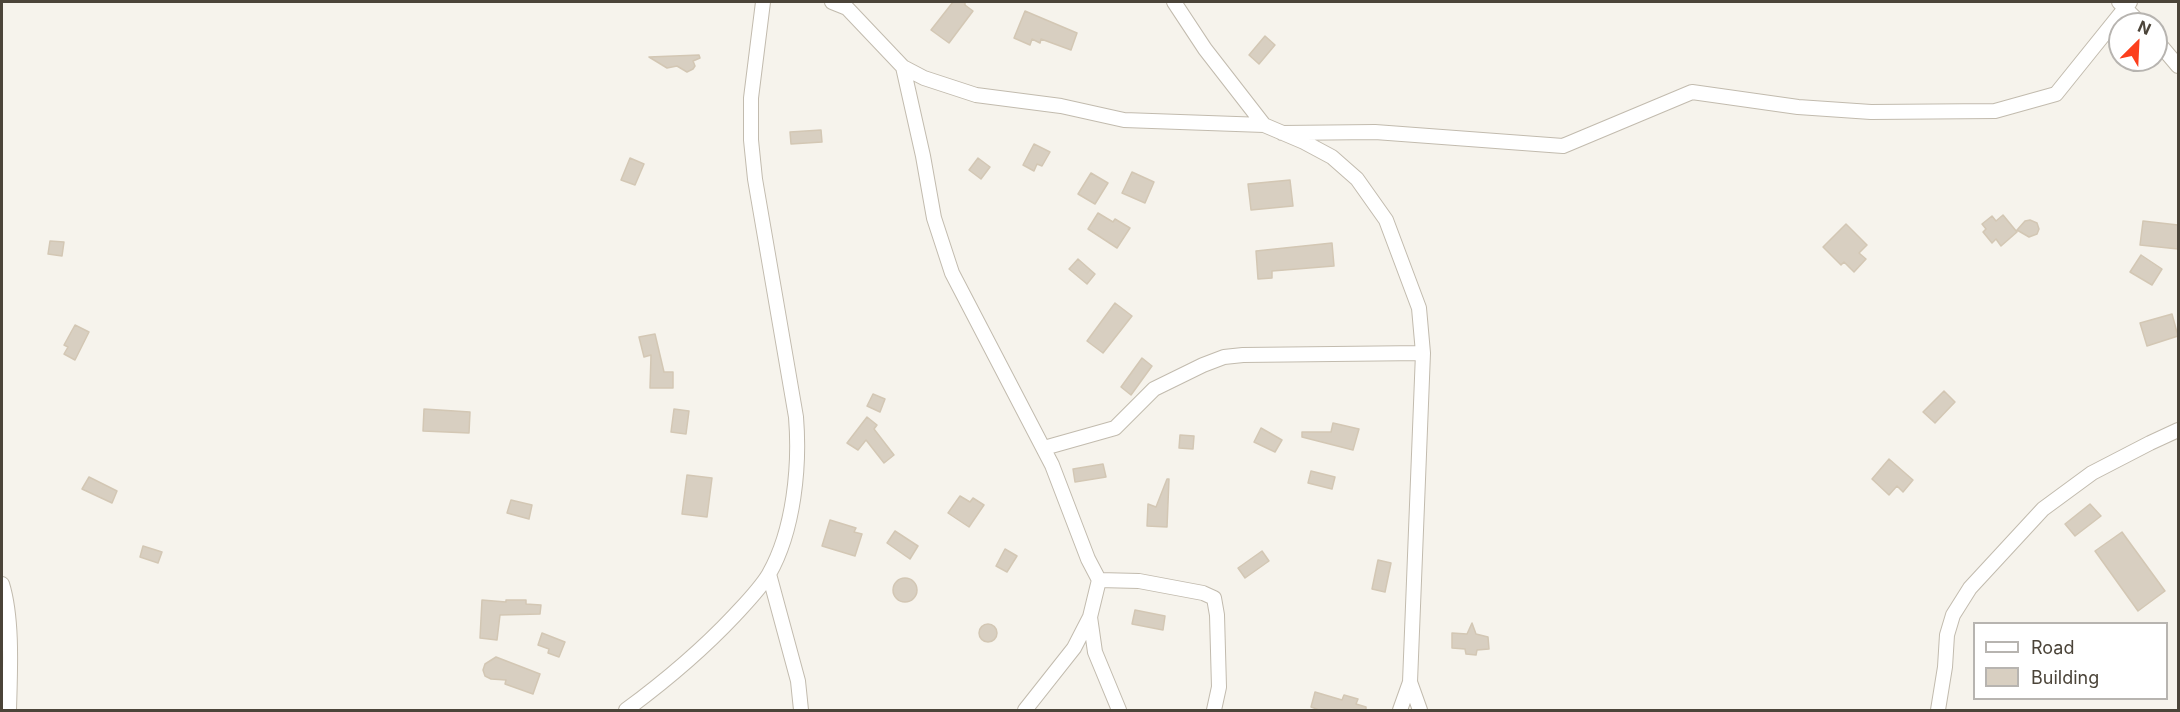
<!DOCTYPE html>
<html>
<head>
<meta charset="utf-8">
<style>
	body { margin:0 }
	#map { position:relative; width:2180px; height:712px; overflow:hidden; background:#f6f3ec; font-family:Inter,sans-serif }
	canvas { display:block }
	.frame { position:absolute; inset:0; border:3px solid #4b4439; pointer-events:none }
	.legend { position:absolute; left:1973px; top:622px; width:195px; height:78px; box-sizing:border-box; background:#fff; border:2px solid #b7b4b0; margin:0; padding:8px 10px; list-style:none; font-size:18px; color:#4b4439 }
	.legend li { display:flex; align-items:center; gap:12px; height:30px }
	.legend b { width:30px; border:2px solid #b7b4b0 }
	.north { position:absolute; left:2108px; top:12px; width:60px; height:60px; box-sizing:border-box; background:#fff; border:2px solid #b7b4b0; border-radius:50%; rotate:24deg; font-size:16px; font-weight:700; line-height:24px; text-align:center; color:#4b4439 }
	.north::after { content:''; display:block; margin:auto; width:21px; height:27px; background:#fc3f1d; clip-path:polygon(50% 0,100% 100%,50% 72%,0 100%) }
</style>
</head>
<body>
<div id="map">
<canvas width="2180" height="712"></canvas>
<div class="frame"></div>
<ul class="legend">
<li><b style="height:8px;background:#fff"></b>Road</li>
<li><b style="height:16px;background:#d8cfc1"></b>Building</li>
</ul>
<div class="north">N</div>
</div>
<script>
const context = document.querySelector('canvas').getContext('2d');
context.lineJoin = 'round';
function fillPath(path, color) { context.fillStyle = color; context.fill(path, 'evenodd'); }
function trace(path, color, width, dash) { context.strokeStyle = color; context.lineWidth = width; context.lineCap = dash ? 'butt' : 'round'; context.setLineDash(dash || []); context.stroke(path); }
const building = new Path2D(`
	M 953,2 L 965,2 L 965,5 L 973,11 L 949,43 L 931,30 Z
	M 1025,11 L 1077,33 L 1071,50 L 1041,39 L 1040,43 L 1032,39 L 1030,45 L 1014,38 Z
	M 1265,36 L 1275,45 L 1259,64 L 1249,55 Z
	M 699,55 L 700,58 L 693,61 L 695,66 L 693,69 L 687,72 L 677,66 L 667,68 L 649,57 Z
	M 821,130 L 822,142 L 791,144 L 790,132 Z
	M 1034,144 L 1050,152 L 1042,166 L 1037,164 L 1034,171 L 1023,165 Z
	M 630,158 L 644,164 L 635,185 L 621,180 Z
	M 978,158 L 990,167 L 981,179 L 969,170 Z
	M 1132,172 L 1154,182 L 1145,203 L 1122,193 Z
	M 1091,173 L 1108,183 L 1095,204 L 1078,194 Z
	M 1290,180 L 1293,206 L 1251,210 L 1248,184 Z
	M 1098,213 L 1113,222 L 1115,219 L 1130,228 L 1117,248 L 1088,229 Z
	M 2003,215 L 2017,232 L 2001,246 L 1996,239 L 1992,243 L 1983,232 L 1986,229 L 1982,224 L 1992,216 L 1996,221 Z
	M 2030,220 L 2037,223 L 2039,229 L 2037,234 L 2029,237 L 2017,230 L 2025,221 Z
	M 2143,221 L 2178,225 L 2178,249 L 2140,245 Z
	M 1846,224 L 1867,245 L 1859,253 L 1866,259 L 1854,272 L 1844,262 L 1841,265 L 1823,247 Z
	M 50,241 L 64,242 L 62,256 L 48,254 Z
	M 1332,243 L 1334,266 L 1272,271 L 1272,278 L 1258,279 L 1256,251 Z
	M 2141,255 L 2162,269 L 2152,285 L 2130,272 Z
	M 1078,259 L 1095,274 L 1087,284 L 1069,269 Z
	M 1115,303 L 1132,316 L 1103,353 L 1087,341 Z
	M 2172,314 L 2178,336 L 2147,346 L 2140,323 Z
	M 75,325 L 89,332 L 75,360 L 64,354 L 68,347 L 64,345 Z
	M 655,334 L 664,372 L 673,372 L 673,388 L 650,388 L 651,355 L 644,357 L 639,337 Z
	M 1142,358 L 1152,366 L 1131,395 L 1121,387 Z
	M 1944,391 L 1955,402 L 1935,423 L 1923,412 Z
	M 873,394 L 885,399 L 880,412 L 867,406 Z
	M 424,409 L 470,412 L 469,433 L 423,431 Z
	M 674,409 L 689,411 L 686,434 L 671,432 Z
	M 867,417 L 877,425 L 874,429 L 894,455 L 884,463 L 866,440 L 858,450 L 847,443 Z
	M 1333,423 L 1359,429 L 1353,450 L 1302,437 L 1302,432 L 1331,432 Z
	M 1261,428 L 1282,440 L 1275,452 L 1254,442 Z
	M 1180,435 L 1194,436 L 1193,449 L 1179,448 Z
	M 1889,459 L 1913,480 L 1903,492 L 1897,486 L 1889,495 L 1872,479 Z
	M 1103,464 L 1106,477 L 1075,482 L 1073,469 Z
	M 1311,471 L 1335,477 L 1332,489 L 1308,483 Z
	M 687,475 L 712,478 L 707,517 L 682,514 Z
	M 89,477 L 117,491 L 112,503 L 82,489 Z
	M 1167,479 L 1169,479 L 1167,527 L 1147,526 L 1148,504 L 1156,507 Z
	M 960,496 L 970,502 L 973,498 L 984,505 L 969,527 L 948,513 Z
	M 511,500 L 532,505 L 529,519 L 507,513 Z
	M 2090,504 L 2101,516 L 2075,536 L 2065,524 Z
	M 830,520 L 856,528 L 854,532 L 862,534 L 855,556 L 822,546 Z
	M 895,531 L 918,546 L 910,559 L 887,543 Z
	M 2122,532 L 2165,591 L 2138,611 L 2095,551 Z
	M 143,546 L 162,552 L 158,563 L 140,557 Z
	M 1005,549 L 1017,556 L 1007,572 L 996,566 Z
	M 1262,551 L 1269,561 L 1245,578 L 1238,568 Z
	M 1378,560 L 1391,563 L 1385,592 L 1372,589 Z
	M893 590a12 12 0 1 1 24 0a12 12 0 1 1-24 0Z
	M 482,600 L 506,602 L 506,600 L 526,600 L 526,604 L 541,605 L 540,614 L 500,615 L 497,640 L 480,638 Z
	M 1135,610 L 1165,616 L 1163,630 L 1132,624 Z
	M 1472,623 L 1476,634 L 1488,637 L 1489,649 L 1477,650 L 1476,655 L 1466,654 L 1465,649 L 1452,648 L 1452,633 L 1467,634 Z
	M979 633a9 9 0 1 1 18 0a9 9 0 1 1-18 0Z
	M 542,633 L 565,642 L 559,657 L 548,653 L 549,649 L 538,645 Z
	M 496,657 L 540,674 L 533,694 L 505,684 L 506,680 L 491,679 L 485,676 L 483,670 L 485,664 Z
	M 1315,692 L 1342,700 L 1344,695 L 1358,699 L 1356,704 L 1366,707 L 1366,711 L 1322,711 L 1311,707 Z`);
fillPath(building, '#d8cfc1');
trace(building, '#d3c7b4', 1.5);
const street = new Path2D(`
	M 832,2 L 847,8 L 903,67 L 924,78 L 976,95 L 1061,106 L 1124,120 L 1264,125
	M 1174,2 L 1205,49 L 1264,125 L 1304,142 L 1332,157 L 1357,179 L 1386,220 L 1419,308 L 1423,353 L 1410,682 L 1420,710
	M 2119,2 L 2141,24
	M 2156,40 L 2178,66
	M 903,67 L 923,156 L 934,218 L 952,273 L 1052,465 L 1088,559 L 1099,580 L 1139,581 L 1203,593 L 1214,598 L 1217,615 L 1219,687 L 1214,710
	M 1282,133 L 1375,132 L 1563,146 L 1692,92 L 1798,107 L 1871,112 L 1995,111 L 2056,94 L 2130,2
	M 1044,448 L 1115,428 L 1154,389 L 1203,365 L 1224,357 L 1243,355 L 1423,353
	M 769,574 L 798,681 L 801,710
	M 2,584 C 13,619 10,673 9,710
	M 1090,617 L 1095,652 L 1119,710
	M 626,710 C 664,682 701,651 734,616 C 746,603 760,589 769,574 C 794,530 800,466 796,417 L 755,179 L 751,140 L 751,98 L 763,2
	M 1025,710 L 1074,648 L 1090,617 L 1099,580
	M 1400,710 L 1410,682
	M 1938,710 L 1945,667 L 1947,635 L 1953,615 L 1970,588 L 2043,509 L 2092,473 L 2150,443 L 2178,430`);
trace(street, '#c2bbae', 16);
trace(street, '#fff', 14);
</script>
</body>
</html>
